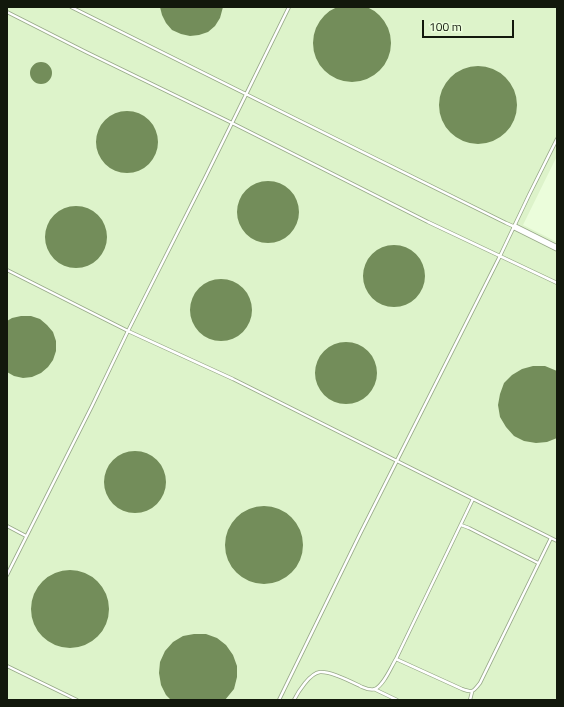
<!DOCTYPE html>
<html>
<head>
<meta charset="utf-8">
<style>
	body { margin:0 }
	#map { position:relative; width:564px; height:707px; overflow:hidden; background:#ebfddb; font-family:"Titillium Web",sans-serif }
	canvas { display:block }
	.frame { position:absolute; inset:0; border:8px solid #12180c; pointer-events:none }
	.scale { position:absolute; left:422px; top:20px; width:92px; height:18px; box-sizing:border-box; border:2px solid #12180c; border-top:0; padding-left:5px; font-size:12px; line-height:14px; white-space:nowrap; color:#12180c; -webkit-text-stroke:3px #ebfddb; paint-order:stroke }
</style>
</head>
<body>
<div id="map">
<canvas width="564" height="707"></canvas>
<div class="frame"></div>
<div class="scale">100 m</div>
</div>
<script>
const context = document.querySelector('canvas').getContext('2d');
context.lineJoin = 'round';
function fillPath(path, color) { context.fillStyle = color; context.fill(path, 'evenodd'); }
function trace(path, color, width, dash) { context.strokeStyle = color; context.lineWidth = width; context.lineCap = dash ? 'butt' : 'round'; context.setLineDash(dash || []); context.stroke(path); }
fillPath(new Path2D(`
	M 7,7 L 557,7 L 557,156 L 523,225 L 557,242 L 557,700 L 7,700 Z`), '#ddf3ca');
fillPath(new Path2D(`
	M313 43a39 39 0 1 1 78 0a39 39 0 1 1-78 0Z
	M 160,7 L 223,7 L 220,18 L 215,26 L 208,32 L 199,35 L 190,36 L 181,34 L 172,30 L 166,23 L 162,15 Z
	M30 73a11 11 0 1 1 22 0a11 11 0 1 1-22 0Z
	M439 105a39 39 0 1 1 78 0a39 39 0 1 1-78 0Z
	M96 142a31 31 0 1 1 62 0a31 31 0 1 1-62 0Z
	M237 212a31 31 0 1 1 62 0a31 31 0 1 1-62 0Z
	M45 237a31 31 0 1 1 62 0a31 31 0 1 1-62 0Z
	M363 276a31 31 0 1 1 62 0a31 31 0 1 1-62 0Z
	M190 310a31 31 0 1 1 62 0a31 31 0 1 1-62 0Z
	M 21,316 L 31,316 L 40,319 L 47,325 L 53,332 L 56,341 L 56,351 L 53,360 L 48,367 L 41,373 L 32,377 L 23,378 L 14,376 L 7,372 L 7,321 L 12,318 Z
	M315 373a31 31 0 1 1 62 0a31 31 0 1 1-62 0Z
	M 533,366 L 545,366 L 557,371 L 557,438 L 547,442 L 536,443 L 524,441 L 514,436 L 506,427 L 500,417 L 498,405 L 500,394 L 504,383 L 512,375 L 522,369 Z
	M104 482a31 31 0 1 1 62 0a31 31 0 1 1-62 0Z
	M225 545a39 39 0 1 1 78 0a39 39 0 1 1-78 0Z
	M31 609a39 39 0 1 1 78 0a39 39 0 1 1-78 0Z
	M 194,634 L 206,634 L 217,638 L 226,645 L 233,655 L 237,666 L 237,677 L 234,689 L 225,700 L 171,700 L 166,695 L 161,685 L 159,673 L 160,662 L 165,651 L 173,642 L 183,636 Z`), '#738d5a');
const service = new Path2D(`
	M 71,7 C 215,80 361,151 506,223 L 515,227
	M 7,12 L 86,52 L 232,123 L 428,222 L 557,283
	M 7,270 L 128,331 L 233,379 L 557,541
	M 473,499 L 396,659 L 462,689 C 473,693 473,692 480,683 L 551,538
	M 461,525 L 469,528 L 538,563
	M 7,526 L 26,536
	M 7,575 L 92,406 L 128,331 L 205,178 L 289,7
	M 7,666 L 77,700
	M 374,689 L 397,700
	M 279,700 L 360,534 L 500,256 L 529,195 L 557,139
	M 294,700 C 298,692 310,673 320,672 C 331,671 350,681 360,686 C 365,688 370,691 375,689 C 384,685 391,667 396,659
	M 470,700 L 472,692`);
const minor = new Path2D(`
	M 515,227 L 557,248`);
trace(service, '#97a888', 4);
trace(minor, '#97a888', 7);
trace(service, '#fff', 2.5);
trace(minor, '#fff', 5.5);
</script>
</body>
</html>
